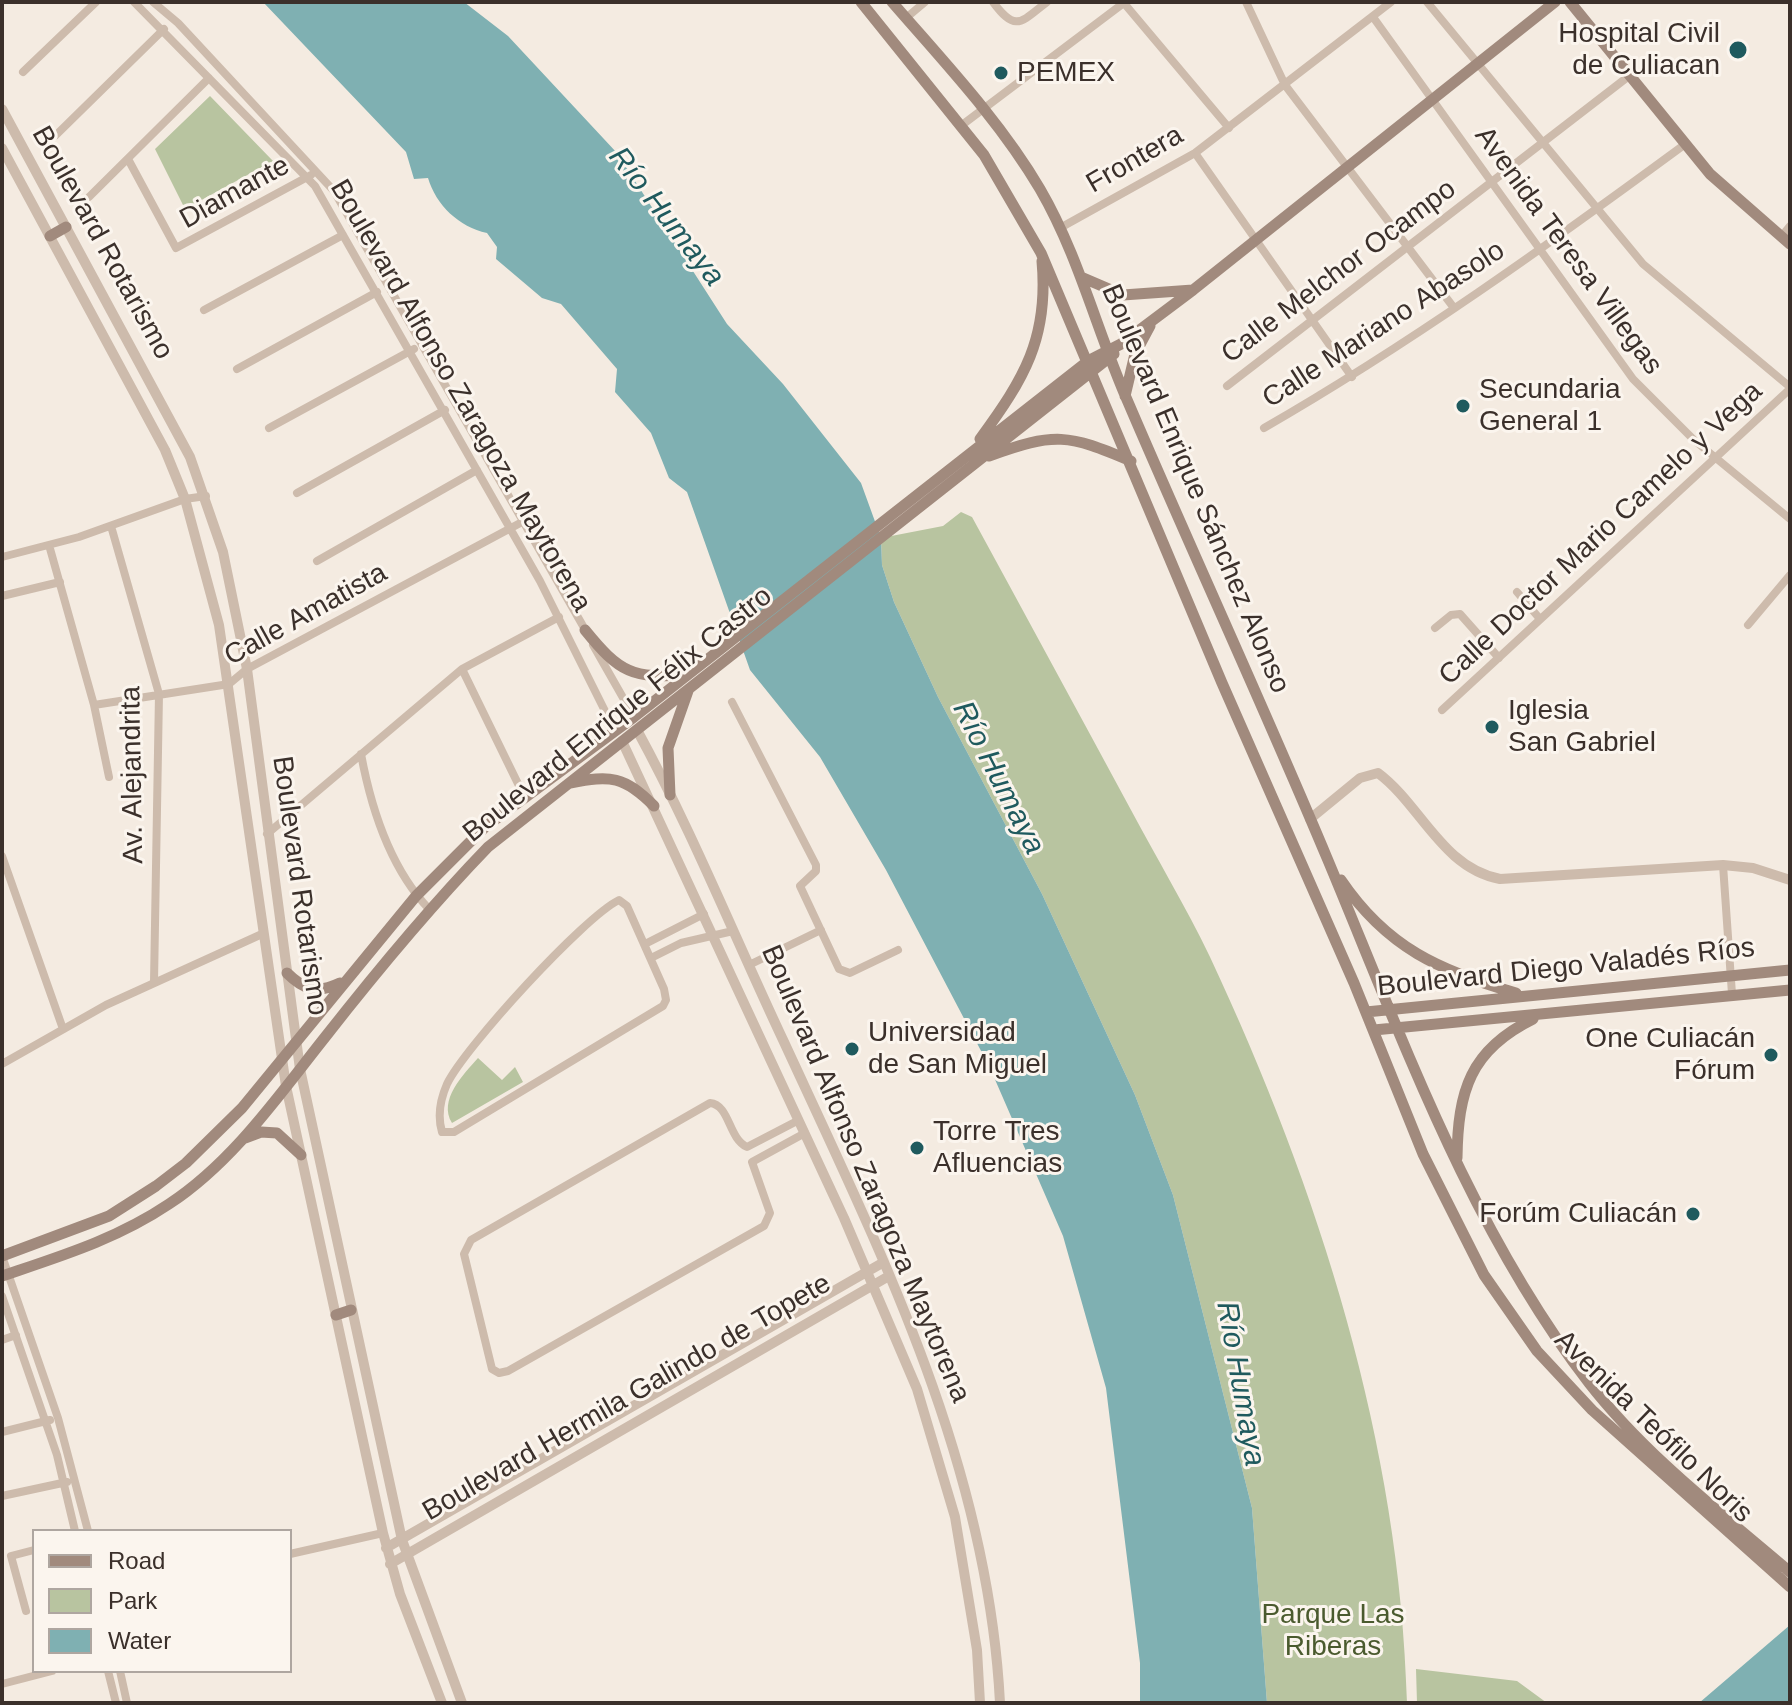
<!DOCTYPE html>
<html>
<head>
<meta charset="utf-8">
<style>
	body { margin:0 }
	#map { position:relative; width:1792px; height:1705px; overflow:hidden; background:#f4ebe1; font-family:Helvetica,sans-serif }
	canvas { display:block }
	.frame { position:absolute; inset:0; border:4px solid #3b302b; pointer-events:none }
	.legend { position:absolute; left:32px; top:1529px; width:260px; height:144px; box-sizing:border-box; background:#fbf5ee; border:2px solid #aea6a0; margin:0; padding:10px 14px; list-style:none; font-size:24px; color:#3b302b }
	.legend li { display:flex; align-items:center; gap:16px; height:40px }
	.legend b { width:40px; border:2px solid #aea6a0 }
</style>
</head>
<body>
<div id="map">
<canvas width="1792" height="1705"></canvas>
<div class="frame"></div>
<ul class="legend">
<li><b style="height:10px;background:#a18a7d"></b>Road</li>
<li><b style="height:22px;background:#b8c4a0"></b>Park</li>
<li><b style="height:22px;background:#7fb0b2"></b>Water</li>
</ul>
</div>
<script>
const context = document.querySelector('canvas').getContext('2d');
context.lineJoin = 'round';
function fillPath(path, color) { context.fillStyle = color; context.fill(path, 'evenodd'); }
function trace(path, color, width, dash) { context.strokeStyle = color; context.lineWidth = width; context.lineCap = dash ? 'butt' : 'round'; context.setLineDash(dash || []); context.stroke(path); }
function write(font, color, halo, rows, align = 'center') {
  context.font = font + ' Helvetica,sans-serif'; context.lineWidth = 6; context.setLineDash([]); context.textBaseline = 'middle'; context.strokeStyle = halo; context.fillStyle = color; for (const [text, x, y, turn = 0] of rows) {
    context.save(); context.translate(x, y); context.rotate((+turn || 0) * Math.PI / 180); context.textAlign = isNaN(turn) ? turn : align; if (halo) context.strokeText(text, 0, 0); context.fillText(text, 0, 0); context.restore();
  }
}
fillPath(new Path2D(`
	M 210,96 L 273,161 L 185,209 L 155,149 Z
	M 961,512 L 972,517 C 1025,614 1078,712 1131,810 C 1157,859 1186,907 1210,957 C 1319,1190 1400,1444 1407,1703 L 1267,1703 L 1252,1508 L 1173,1195 L 1135,1095 L 1042,894 L 938,697 L 894,602 L 882,565 L 881,538 L 943,526 Z
	M 478,1058 L 502,1080 L 515,1067 L 523,1082 L 452,1123 C 438,1100 463,1075 478,1058 Z
	M 1416,1669 L 1517,1681 L 1547,1703 L 1417,1703 Z`), '#b8c4a0');
fillPath(new Path2D(`
	M 263,2 L 464,2 L 508,36 L 617,153 L 727,324 L 783,384 L 861,483 L 881,538 L 882,565 L 894,602 L 938,697 L 1042,894 L 1135,1095 L 1173,1195 L 1252,1508 L 1267,1703 L 1140,1703 L 1140,1663 L 1106,1388 L 1063,1236 L 990,1068 L 886,870 L 820,757 L 750,670 L 687,492 L 669,478 L 651,433 L 615,392 L 617,369 L 561,304 L 542,298 L 496,259 L 497,247 L 487,233 C 459,227 436,205 428,178 L 414,179 L 406,152 Z
	M 1790,1625 L 1790,1703 L 1699,1703 Z`), '#7fb0b2');
trace(new Path2D(`
	M 134,2 L 315,186 L 540,581 L 615,731
	M 153,2 L 178,23 L 334,191 L 587,633
	M 993,2 C 1016,33 1021,22 1047,2
	M 1123,2 L 1229,128
	M 1246,2 L 1285,85 L 1454,308
	M 1427,2 L 1643,264 L 1790,387
	M 1373,17 L 1633,379 L 1694,440 L 1790,519
	M 906,18 L 925,2
	M 23,72 L 96,2
	M 962,125 L 1125,2
	M 55,136 L 164,29
	M 1195,153 L 1352,377
	M 128,159 L 176,248 L 311,175
	M 89,197 L 209,78
	M 1060,228 L 1195,153 L 1391,2
	M 1781,237 L 1790,226
	M 204,310 L 343,235
	M 237,369 L 377,292
	M 1227,386 L 1629,76
	M 269,428 L 414,349
	M 1264,428 C 1410,344 1548,245 1684,145
	M 297,493 L 445,410
	M 111,526 L 159,694 L 154,982
	M 49,545 L 94,705 L 109,777
	M 2,557 L 79,537 L 185,499 L 206,496
	M 317,561 L 477,470
	M 1517,592 L 1540,619
	M 2,596 L 60,582
	M 1748,625 L 1790,575
	M 1435,628 L 1451,615 L 1460,614 L 1499,658
	M 593,645 L 634,717
	M 462,669 L 524,796
	M 732,702 L 816,865 L 816,871 L 800,886 L 839,969 L 850,973 L 898,950
	M 94,705 L 229,684 L 247,669 L 524,521
	M 1442,710 L 1790,389
	M 361,754 C 371,808 390,868 429,909
	M 267,834 L 462,669 L 559,617
	M 2,856 L 63,1029
	M 1723,865 L 1732,994
	M 619,900 L 627,906 L 664,989 L 666,1000 L 663,1006 L 454,1132 L 442,1132 C 437,1115 440,1100 447,1084 C 465,1047 584,917 619,900 Z
	M 645,944 L 704,914
	M 651,958 L 681,943 L 733,931
	M 749,965 L 821,930
	M 2,1064 L 106,1005 L 262,934
	M 799,1120 L 747,1147 C 728,1138 730,1105 710,1103 L 471,1240 L 464,1254 L 492,1369 L 499,1373 L 508,1371 L 764,1226 L 770,1213 L 752,1162 L 805,1133
	M 2,1256 L 58,1418 L 88,1531
	M 2,1296 L 57,1455 L 75,1531
	M 2,1340 L 16,1335
	M 2,1432 L 50,1420
	M 2,1496 L 67,1482
	M 290,1554 L 383,1533
	M 26,1611 L 11,1556 L 34,1550
	M 108,1671 L 116,1703
	M 120,1671 L 127,1703
	M 2,1684 L 52,1671`), '#cdbbac', 8);
trace(new Path2D(`
	M 2,109 L 190,457 L 223,552 L 247,669 L 300,1069 L 402,1540 L 462,1703
	M 2,148 L 165,450 L 185,499 L 219,625 L 286,1086 L 383,1533 L 400,1594 L 442,1703
	M 637,730 C 692,831 735,938 784,1042 C 882,1254 988,1466 1000,1703
	M 622,741 L 844,1218 L 917,1389 L 955,1517 L 977,1650 L 980,1703
	M 1310,819 L 1360,778 L 1378,773 C 1421,805 1442,868 1500,879 L 1723,865 L 1753,868 L 1790,880
	M 386,1548 L 884,1262
	M 390,1564 L 889,1276`), '#cdbbac', 10);
trace(new Path2D(`
	M 861,2 L 984,155 L 1041,253 L 1222,683 L 1354,983 L 1423,1154 L 1484,1275 L 1537,1351 L 1592,1410 L 1790,1587
	M 892,2 C 944,62 1000,121 1040,189 C 1079,256 1097,332 1128,402 C 1193,554 1263,705 1327,858 C 1402,1037 1469,1227 1589,1383 C 1645,1455 1721,1513 1790,1572
	M 1570,2 L 1710,174 L 1790,244
	M 50,236 L 66,227
	M 1081,277 L 1123,295 L 1193,290
	M 1125,396 L 1135,354 L 1150,326
	M 980,439 C 1024,379 1049,338 1042,261
	M 989,456 C 1055,432 1068,434 1131,461
	M 585,630 C 619,672 633,680 687,674
	M 570,783 C 611,775 624,776 654,806
	M 670,795 L 668,748 L 688,691
	M 1341,880 C 1387,948 1440,971 1516,993
	M 287,973 C 304,990 317,994 340,983
	M 1366,1012 L 1790,970
	M 1374,1030 L 1790,990
	M 245,1138 L 261,1132 L 277,1133 L 301,1155
	M 1457,1158 C 1458,1091 1470,1050 1533,1019
	M 2,1256 L 109,1216 L 156,1186 L 186,1163 L 242,1108 L 416,896 L 485,827 L 634,717 L 1088,361 L 1121,344 L 1193,290 L 1555,2
	M 2,1276 C 61,1256 117,1239 169,1204 C 233,1162 279,1095 326,1036 C 377,971 430,907 488,847 L 1114,354
	M 336,1315 L 351,1310`), '#a18a7d', 11);
for (const [x, y, r, color] of [
	[1738,50,10,"#1f5a5e"],
	[1001,73,8,"#1f5a5e"],
	[1463,406,8,"#1f5a5e"],
	[1492,727,8,"#1f5a5e"],
	[852,1049,8,"#1f5a5e"],
	[1771,1055,8,"#1f5a5e"],
	[917,1148,8,"#1f5a5e"],
	[1693,1214,8,"#1f5a5e"]
]) { const dot = new Path2D(); dot.arc(x, y, r, 0, 2 * Math.PI); context.fillStyle = color; context.fill(dot); trace(dot, '#fbf5ee', 3); }
write('28px', '#3b302b', '#fbf5ee', [
	["Hospital Civil",1720,34,"right"],
	["de Culiacan",1720,66,"right"],
	["PEMEX",1017,73],
	["Secundaria",1479,390],
	["General 1",1479,422],
	["Iglesia",1508,711],
	["San Gabriel",1508,743],
	["Universidad",868,1033],
	["de San Miguel",868,1065],
	["One Culiacán",1755,1039,"right"],
	["Fórum",1755,1071,"right"],
	["Torre Tres",933,1132],
	["Afluencias",933,1164],
	["Forúm Culiacán",1677,1214,"right"]
], 'left');
write('28px', '#3b302b', '#fbf5ee', [
	["Frontera",1135,160,-30],
	["Diamante",235,193,-29],
	["Boulevard Rotarismo",102,243,61],
	["Avenida Teresa Villegas",1568,251,54],
	["Calle Melchor Ocampo",1339,272,-37],
	["Calle Mariano Abasolo",1384,325,-33],
	["Boulevard Alfonso Zaragoza Maytorena",460,396,60],
	["Boulevard Enrique Sánchez Alonso",1195,489,67],
	["Calle Doctor Mario Camelo y Vega",1601,534,-43],
	["Calle Amatista",306,615,-29],
	["Boulevard Enrique Félix Castro",618,715,-39],
	["Av. Alejandrita",133,775,-91],
	["Boulevard Rotarismo",299,886,82],
	["Boulevard Diego Valadés Ríos",1566,968,-6],
	["Boulevard Alfonso Zaragoza Maytorena",865,1174,67],
	["Boulevard Hermila Galindo de Topete",627,1398,-30],
	["Avenida Teófilo Noris",1653,1427,44]
]);
write('28px', '#4a5a2e', '#fbf5ee', [
	["Parque Las",1333,1615],
	["Riberas",1333,1647]
]);
write('italic 30px', '#1f5a5e', '#fbf5ee', [
	["Río Humaya",666,217,52],
	["Río Humaya",998,778,63],
	["Río Humaya",1240,1384,80]
]);
</script>
</body>
</html>
